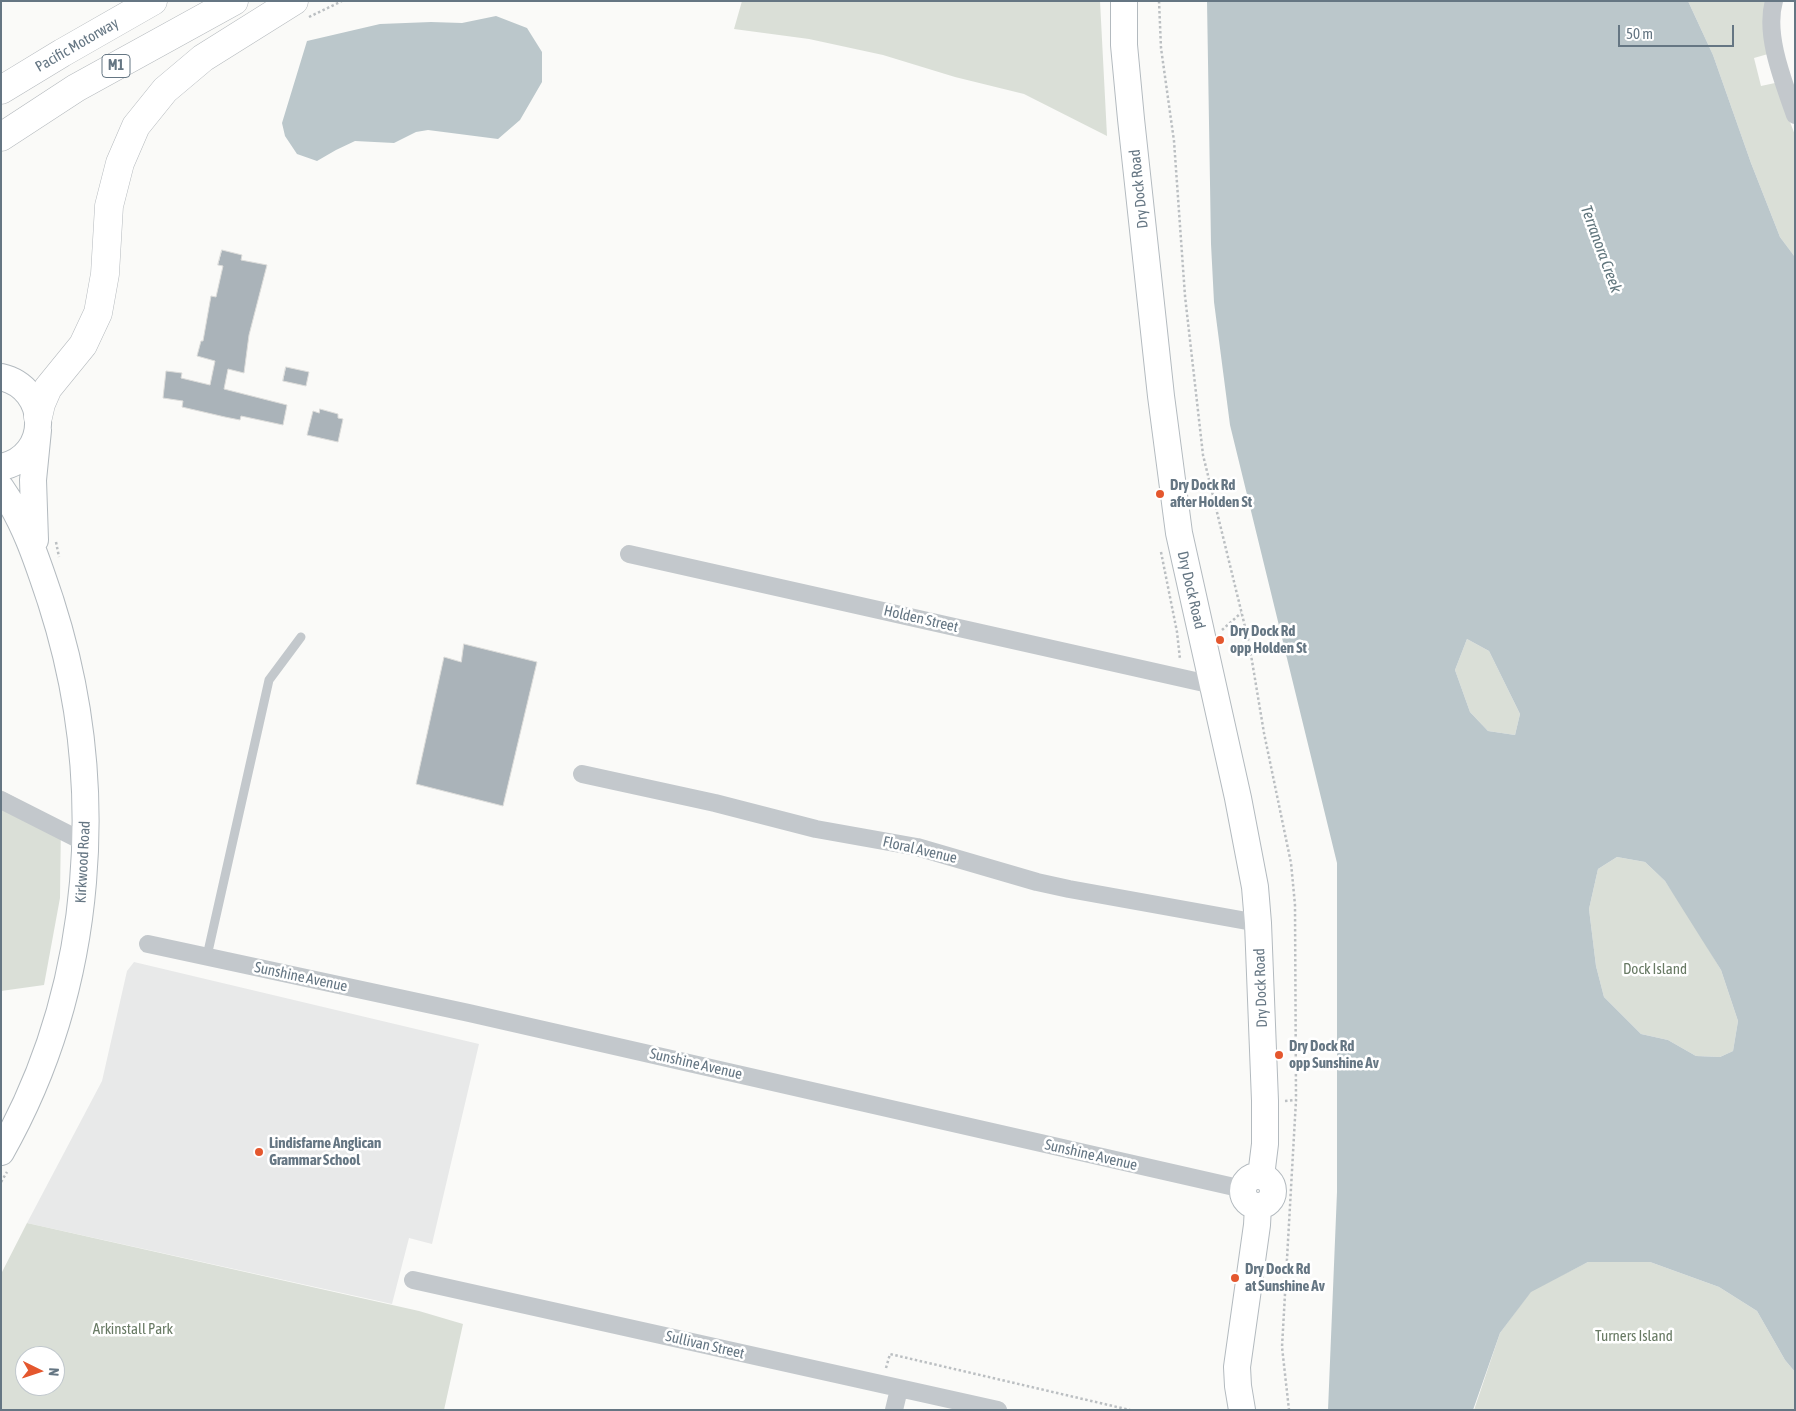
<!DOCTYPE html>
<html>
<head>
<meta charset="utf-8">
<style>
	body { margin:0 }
	#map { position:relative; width:1796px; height:1411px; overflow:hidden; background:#fafaf8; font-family:"Asap Condensed",sans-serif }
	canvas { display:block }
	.frame { position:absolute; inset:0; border:2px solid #657683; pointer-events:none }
	.north { position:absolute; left:15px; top:1346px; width:50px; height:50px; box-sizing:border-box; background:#fff; border:1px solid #c1c8cd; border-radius:50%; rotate:94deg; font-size:14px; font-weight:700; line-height:20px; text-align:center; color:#657683 }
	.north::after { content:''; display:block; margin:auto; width:18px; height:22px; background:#e4572e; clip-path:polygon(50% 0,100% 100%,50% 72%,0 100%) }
	.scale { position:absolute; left:1618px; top:25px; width:116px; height:22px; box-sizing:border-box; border:2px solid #657683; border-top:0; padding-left:6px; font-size:15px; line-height:18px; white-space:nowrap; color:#657683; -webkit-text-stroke:4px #fff; paint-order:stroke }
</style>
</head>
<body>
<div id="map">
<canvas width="1796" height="1411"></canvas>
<div class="frame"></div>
<div class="north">N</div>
<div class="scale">50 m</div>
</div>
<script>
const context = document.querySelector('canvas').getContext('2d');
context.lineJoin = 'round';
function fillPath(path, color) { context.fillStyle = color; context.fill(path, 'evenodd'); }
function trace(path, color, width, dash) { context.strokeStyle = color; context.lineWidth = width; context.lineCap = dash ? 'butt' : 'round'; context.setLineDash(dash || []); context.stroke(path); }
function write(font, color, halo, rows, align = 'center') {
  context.font = font + ' "Asap Condensed",sans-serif'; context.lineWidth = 5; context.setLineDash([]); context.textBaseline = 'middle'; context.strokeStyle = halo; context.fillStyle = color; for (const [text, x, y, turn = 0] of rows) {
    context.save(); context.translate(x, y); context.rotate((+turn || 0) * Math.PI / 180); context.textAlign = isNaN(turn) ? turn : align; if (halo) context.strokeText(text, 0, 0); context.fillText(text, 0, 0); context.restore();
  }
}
fillPath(new Path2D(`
	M 134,962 L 479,1044 L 432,1244 L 409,1238 L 392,1304 L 27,1223 L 102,1081 L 127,971 Z`), '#e8e9e9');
fillPath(new Path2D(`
	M 742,1 L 1100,1 L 1107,136 L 1024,94 L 955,77 L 883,55 L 809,39 L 734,29 Z
	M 1688,1 L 1765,1 L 1765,26 L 1768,54 L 1754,58 L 1761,86 L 1775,83 L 1795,135 L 1795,257 L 1780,237 L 1751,163 L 1713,55 Z
	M 1467,639 L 1489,651 L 1520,714 L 1515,735 L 1488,731 L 1470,712 L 1455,670 Z
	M 1,790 L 61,822 L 60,898 L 44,985 L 1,991 Z
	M 1617,857 L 1645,862 L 1665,881 L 1686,912 L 1721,970 L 1738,1021 L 1733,1051 L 1720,1057 L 1696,1056 L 1668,1040 L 1641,1034 L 1604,997 L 1596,966 L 1589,909 L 1598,869 Z
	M 27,1223 L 419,1311 L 463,1324 L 444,1410 L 1,1410 L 1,1274 ZM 25,1356 L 55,1356 L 55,1386 L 25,1386 Z
	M 1588,1262 L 1650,1262 L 1719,1287 L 1757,1311 L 1785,1360 L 1795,1372 L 1795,1410 L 1474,1410 L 1500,1333 L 1531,1291 Z`), '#dadfd7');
fillPath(new Path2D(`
	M 1207,1 L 1688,1 L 1713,55 L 1751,163 L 1780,237 L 1795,257 L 1795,1372 L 1785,1360 L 1757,1311 L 1719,1287 L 1650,1262 L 1588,1262 L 1531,1292 L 1500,1333 L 1473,1410 L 1328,1410 L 1337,1192 L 1337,863 L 1230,425 L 1214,302 L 1211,244 ZM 1467,639 L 1489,651 L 1520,714 L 1515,735 L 1488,731 L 1470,712 L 1455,670 ZM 1617,857 L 1645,862 L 1665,881 L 1721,970 L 1738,1021 L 1733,1051 L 1720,1057 L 1696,1056 L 1668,1040 L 1641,1034 L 1604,997 L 1596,966 L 1589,909 L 1598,869 Z
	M 496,16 L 527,28 L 542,52 L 542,82 L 520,120 L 498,139 L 428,130 L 416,132 L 394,143 L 355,141 L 336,150 L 317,161 L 297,154 L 285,136 L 282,123 L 307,41 L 380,24 L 431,22 L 462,23 Z`), '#bbc7cb');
const building = new Path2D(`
	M 222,250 L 242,255 L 241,260 L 267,265 L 249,335 L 244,373 L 228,369 L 224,389 L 287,405 L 283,425 L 241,416 L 240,420 L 225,417 L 182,407 L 183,401 L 163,398 L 166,371 L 182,373 L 181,378 L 210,385 L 215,361 L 197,356 L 201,341 L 203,341 L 211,296 L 216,297 L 223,266 L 218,265 Z
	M 286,367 L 309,372 L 306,386 L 283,381 Z
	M 320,409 L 338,414 L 338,418 L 343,419 L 338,442 L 307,435 L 313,411 L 319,413 Z
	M 464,644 L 537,662 L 503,806 L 416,784 L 444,657 L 461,662 Z`);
fillPath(building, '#aab3b9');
trace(building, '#dcdcda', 1);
const secondary = new Path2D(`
	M 1124,1 L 1124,45 L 1131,119 L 1161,396 L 1179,533 L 1238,798 L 1255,887 L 1258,923 L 1265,1101 L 1265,1144 L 1261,1176
	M 1,377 C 50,388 51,457 1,467
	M 1,488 C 25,522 38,563 51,602 C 109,782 95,986 1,1152
	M 35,540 L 33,480 L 38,430
	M1243 1191a15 15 0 1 1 30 0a15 15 0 1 1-30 0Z
	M 1242,1410 L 1238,1386 L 1237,1367 L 1257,1225 L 1258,1206`);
const highway = new Path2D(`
	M 1,90 L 62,53 L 153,1
	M 1,137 L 76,88 L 234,1
	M 38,417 L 41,404 L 48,388 L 83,345 L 98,313 L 105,274 L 109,206 L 120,163 L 136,126 L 165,90 L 203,58 L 294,1`);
trace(secondary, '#b3babf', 28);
trace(highway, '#b4b9bd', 29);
trace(new Path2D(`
	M 1159,1 L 1161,48 L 1174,141 L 1185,296 L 1203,455 L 1249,643 L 1264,733 L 1291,863 L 1295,905 L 1296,1100 L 1282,1347 L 1289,1410
	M 309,17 L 342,1
	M 56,542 L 59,557
	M 1161,552 L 1177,632 L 1180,659
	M 1222,630 L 1241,613
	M 1285,1101 L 1296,1100
	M 1,1182 L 7,1172
	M 886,1368 L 890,1354 L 1130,1410`), '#bbbfc2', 2.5, [2.5, 2.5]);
trace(new Path2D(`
	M 207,956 L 269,680 L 301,637`), '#c3c8cc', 9);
trace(new Path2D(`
	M 1774,1 C 1764,35 1784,83 1795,115
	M 629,554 L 1213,685
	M 582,774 L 715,803 L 816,829 L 917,847 L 1037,882 L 1069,889 L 1258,923
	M 1,800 L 86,843
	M 148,944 L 469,1013 L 1243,1189
	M 413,1280 L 998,1410
	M 894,1410 L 899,1389`), '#c3c8cc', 18);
trace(secondary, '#fff', 26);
trace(highway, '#fff', 28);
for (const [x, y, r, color] of [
	[1160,494,5,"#e4572e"],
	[1220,640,5,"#e4572e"],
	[1279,1055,5,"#e4572e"],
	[259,1152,5,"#e4572e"],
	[1235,1278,5,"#e4572e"]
]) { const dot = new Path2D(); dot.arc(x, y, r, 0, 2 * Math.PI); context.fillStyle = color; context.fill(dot); trace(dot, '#fff', 2); }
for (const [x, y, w] of [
	[116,66,28]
]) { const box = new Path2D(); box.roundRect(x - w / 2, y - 11.5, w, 23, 4); context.fillStyle = '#fff'; context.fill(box); trace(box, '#657683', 1); }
write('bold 14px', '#657683', null, [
	["M1",116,66]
]);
write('15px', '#657683', '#fff', [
	["Pacific Motorway",77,45,-30],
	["Dry Dock Road",1139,189,-96],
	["Dry Dock Road",1191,590,77],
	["Holden Street",921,619,13],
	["Floral Avenue",920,850,13],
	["Kirkwood Road",83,862,-87],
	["Sunshine Avenue",301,977,12],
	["Dry Dock Road",1261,988,-92],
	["Sunshine Avenue",696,1064,13],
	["Sunshine Avenue",1091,1155,13],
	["Sullivan Street",705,1345,13]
]);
write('bold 15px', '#657683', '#fff', [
	["Dry Dock Rd",1170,485],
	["after Holden St",1170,502],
	["Dry Dock Rd",1230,631],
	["opp Holden St",1230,648],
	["Dry Dock Rd",1289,1046],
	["opp Sunshine Av",1289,1063],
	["Lindisfarne Anglican",269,1143],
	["Grammar School",269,1160],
	["Dry Dock Rd",1245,1269],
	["at Sunshine Av",1245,1286]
], 'left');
write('15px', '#687a64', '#fff', [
	["Dock Island",1655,969],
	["Arkinstall Park",133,1329],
	["Turners Island",1634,1336]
]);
write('italic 16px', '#60757c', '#fff', [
	["Terranora Creek",1601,249,70]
]);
</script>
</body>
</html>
